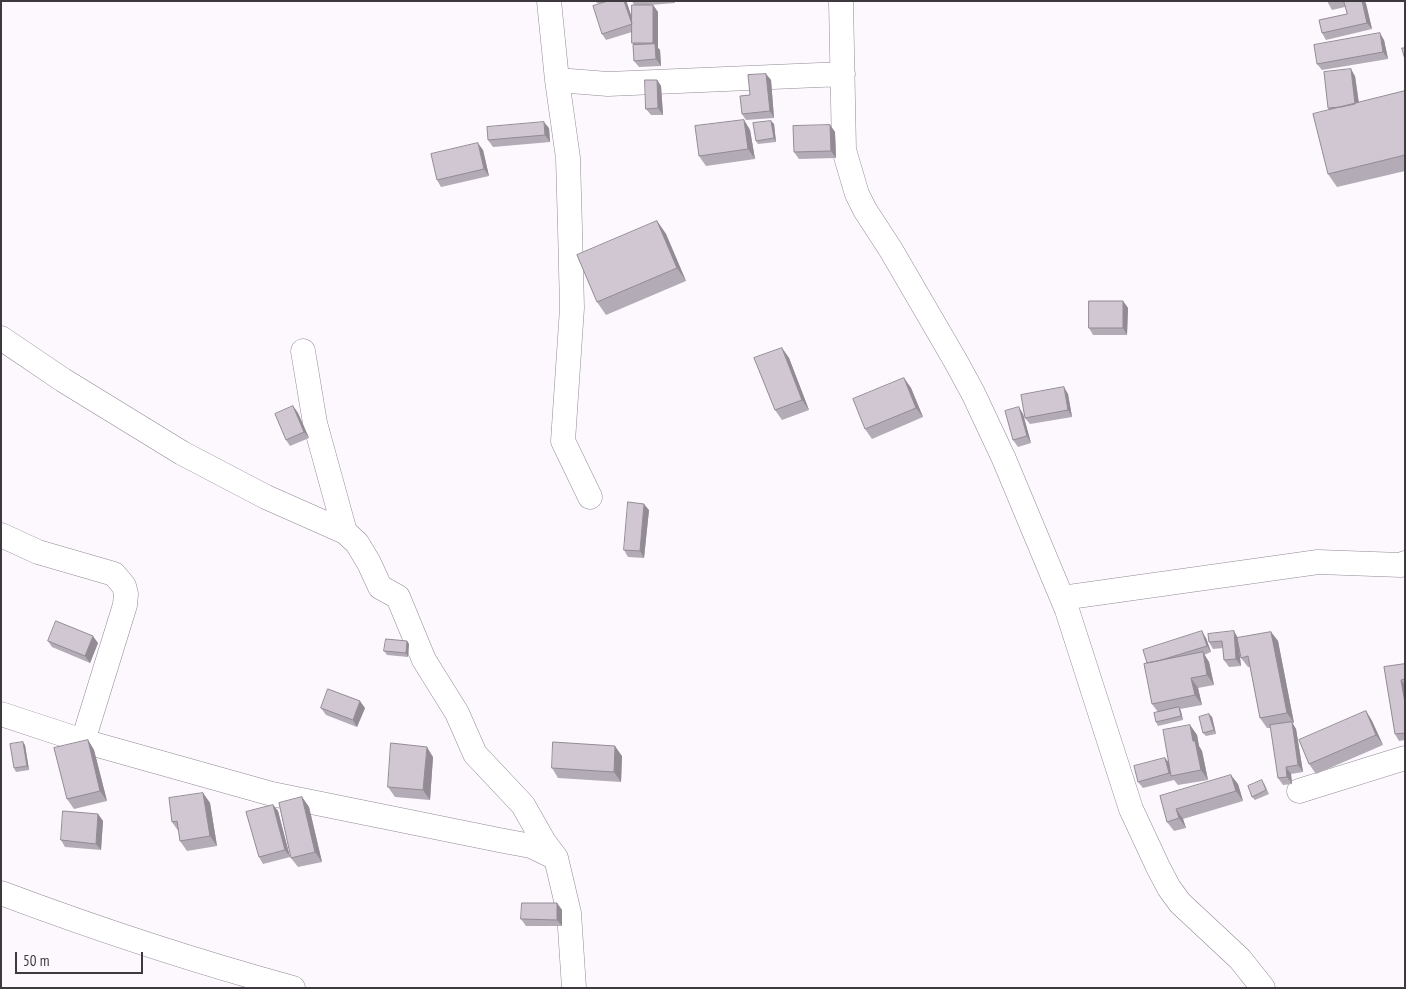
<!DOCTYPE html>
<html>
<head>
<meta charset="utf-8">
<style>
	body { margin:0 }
	#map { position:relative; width:1406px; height:989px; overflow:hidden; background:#fcf8fe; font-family:"PT Sans Narrow",sans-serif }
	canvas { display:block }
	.frame { position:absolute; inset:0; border:2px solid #3d393e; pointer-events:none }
	.scale { position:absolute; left:15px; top:952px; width:128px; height:22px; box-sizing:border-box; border:2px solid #3d393e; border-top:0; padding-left:6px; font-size:15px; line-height:18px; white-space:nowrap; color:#3d393e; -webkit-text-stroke:4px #fcf8fe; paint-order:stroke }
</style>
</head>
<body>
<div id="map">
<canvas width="1406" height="989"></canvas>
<div class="frame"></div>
<div class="scale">50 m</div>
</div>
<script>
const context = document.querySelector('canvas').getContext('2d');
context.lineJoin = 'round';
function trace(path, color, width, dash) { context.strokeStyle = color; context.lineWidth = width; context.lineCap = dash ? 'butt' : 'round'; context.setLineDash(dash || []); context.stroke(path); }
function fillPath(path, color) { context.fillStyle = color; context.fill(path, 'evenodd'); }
const minor = new Path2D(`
	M 549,1 L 557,80 L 568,158 L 570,228 L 572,308 L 563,441 L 590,497
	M 841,1 L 844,150 L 857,194 L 865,210 L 891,250 L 955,360 L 973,393 L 1004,459 L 1067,610 L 1131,809 L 1158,867 L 1169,888 L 1180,903 L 1240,959 L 1263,988
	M 557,80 L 608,84 L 843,74
	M 1,338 L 63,380 L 182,453 L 266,497 L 345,532 L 357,543 L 369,563 L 380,587 L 398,597 L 424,660 L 457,713 L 475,754 L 523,805 L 544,842 L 556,858 L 569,913 L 574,988
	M 303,351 L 315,423 L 345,532
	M 1,535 L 38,552 L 114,574 L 124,586 L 126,594 L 125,605 L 83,741
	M 1062,598 L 1318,562 L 1401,565 L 1405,563
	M 1,714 L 83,741 L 272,794 L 499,840 L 531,846 L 556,858
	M 1299,791 L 1405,758
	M 1,893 C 97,929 194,961 293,988`);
trace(minor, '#928995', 25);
trace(minor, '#fff', 24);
fillPath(new Path2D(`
	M 595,1 L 626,1 L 627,3 L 632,18 L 634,5 L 632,1 L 675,1 L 675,3 L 650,5 L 653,5 L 658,12 L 658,48 L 660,50 L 661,66 L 639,67 L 634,61 L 634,45 L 632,43 L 632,32 L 606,40 L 602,34 L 602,3 L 597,3 Z
	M 1327,1 L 1366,1 L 1365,2 L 1372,29 L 1326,40 L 1322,33 L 1347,14 L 1345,7 L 1332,10 Z
	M 1384,40 L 1388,59 L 1322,70 L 1317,64 Z
	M 766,74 L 771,80 L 774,118 L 746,120 L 742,114 L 750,95 Z
	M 1355,76 L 1359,103 L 1405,91 L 1405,171 L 1337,187 L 1328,174 L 1329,110 L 1328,108 Z
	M 657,80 L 661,86 L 663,115 L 651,115 L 646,109 Z
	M 744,120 L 750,130 L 755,159 L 706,166 L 699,156 Z
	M 771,121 L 774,124 L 776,142 L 758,144 L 756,141 Z
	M 830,125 L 835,132 L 836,158 L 799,159 L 794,152 Z
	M 549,128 L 550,142 L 493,147 L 488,140 Z
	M 483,150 L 489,176 L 441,187 L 437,180 Z
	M 657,221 L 666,234 L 686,281 L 606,315 L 597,302 Z
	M 1123,301 L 1128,308 L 1127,335 L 1093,335 L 1089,328 Z
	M 782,348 L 789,358 L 809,410 L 782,420 L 775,410 Z
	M 904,378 L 911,388 L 923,417 L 872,439 L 865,429 Z
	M 1068,394 L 1072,417 L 1030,424 L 1025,418 Z
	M 293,406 L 298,413 L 309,438 L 290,446 L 286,440 Z
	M 1023,414 L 1031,443 L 1018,447 L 1013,440 Z
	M 649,510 L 644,558 L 628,557 L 624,550 Z
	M 1271,632 L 1278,641 L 1294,723 L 1292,723 L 1296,729 L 1303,772 L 1291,774 L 1292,784 L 1283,785 L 1278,778 L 1271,728 L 1267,728 L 1260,718 L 1250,667 L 1248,667 L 1241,658 L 1239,651 L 1241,666 L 1229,667 L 1224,660 L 1223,648 L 1213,649 L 1209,642 L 1238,638 Z
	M 1206,638 L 1211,652 L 1204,655 L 1209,662 L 1214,685 L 1198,688 L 1202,705 L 1180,709 L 1183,720 L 1158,726 L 1156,722 L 1158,712 L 1152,704 L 1147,663 Z
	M 48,641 L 98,643 L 90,663 L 52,647 Z
	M 407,641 L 409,644 L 408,657 L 387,655 L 384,651 Z
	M 1405,664 L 1405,740 L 1399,741 L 1395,734 L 1384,667 Z
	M 321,708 L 365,708 L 357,727 L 326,715 Z
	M 1366,711 L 1372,721 L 1383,745 L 1316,774 L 1309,764 Z
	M 1209,714 L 1212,717 L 1216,734 L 1206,736 L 1203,733 Z
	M 1190,725 L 1197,735 L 1199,746 L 1202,751 L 1208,780 L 1178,785 L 1174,780 L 1143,788 L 1138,782 L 1165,758 L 1169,763 Z
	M 88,740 L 94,750 L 107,801 L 74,809 L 67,799 Z
	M 25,745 L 29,770 L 16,772 L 14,768 Z
	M 622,756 L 621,782 L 558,778 L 552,768 Z
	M 433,757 L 430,800 L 395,797 L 388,787 Z
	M 1264,783 L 1269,794 L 1255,800 L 1252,797 Z
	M 1238,784 L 1243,801 L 1183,819 L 1186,828 L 1174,831 L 1167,822 L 1160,796 Z
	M 203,793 L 210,803 L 217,846 L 187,851 L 180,841 L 179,832 L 172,822 Z
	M 302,797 L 309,807 L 322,862 L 298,867 L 291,858 Z
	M 273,805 L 278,811 L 290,857 L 263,864 L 259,857 Z
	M 98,814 L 103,821 L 101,850 L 65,847 L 61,840 Z
	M 557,903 L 562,910 L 562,926 L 526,926 L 521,919 Z`), '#b3abb5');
fillPath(new Path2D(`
	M 624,1 L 626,1 L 627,3 L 636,31 L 632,24 Z
	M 1362,1 L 1364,1 L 1366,3 L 1372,29 L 1367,23 Z
	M 653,5 L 658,12 L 658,48 L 660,50 L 661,66 L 656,59 L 655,45 L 653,43 Z
	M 1380,33 L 1384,40 L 1388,59 L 1383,52 Z
	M 1351,69 L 1355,76 L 1360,112 L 1355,105 Z
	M 766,74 L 771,80 L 774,118 L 770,111 Z
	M 657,80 L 661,86 L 663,115 L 658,108 Z
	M 744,120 L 750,130 L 755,159 L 748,149 Z
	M 771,121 L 774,124 L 776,142 L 774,138 Z
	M 544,122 L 549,128 L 550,142 L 545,135 Z
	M 830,125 L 835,132 L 836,158 L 831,151 Z
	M 478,143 L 483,150 L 489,176 L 484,169 Z
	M 657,221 L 666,234 L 686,281 L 677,268 Z
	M 1123,301 L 1128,308 L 1127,335 L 1123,328 Z
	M 782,348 L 789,358 L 809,410 L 802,400 Z
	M 904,378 L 911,388 L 923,417 L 916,408 Z
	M 1064,387 L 1068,394 L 1072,417 L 1068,410 Z
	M 293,406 L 298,413 L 309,438 L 304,432 Z
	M 1019,407 L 1023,414 L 1031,443 L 1027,436 Z
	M 644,504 L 649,510 L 644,558 L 640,551 Z
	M 1202,631 L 1206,638 L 1211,652 L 1207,646 Z
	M 1234,631 L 1238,638 L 1241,666 L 1236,659 Z
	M 1271,632 L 1278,641 L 1294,723 L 1287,713 Z
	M 93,636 L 98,643 L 90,663 L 85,656 Z
	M 407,641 L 409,644 L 408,657 L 406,653 Z
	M 1203,652 L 1209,662 L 1214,685 L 1207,675 Z
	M 1191,678 L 1198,688 L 1202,705 L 1195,695 Z
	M 1401,680 L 1405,685 L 1405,703 Z
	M 360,701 L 365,708 L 357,727 L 353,720 Z
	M 1179,707 L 1181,711 L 1183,720 L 1181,716 Z
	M 1366,711 L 1372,721 L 1383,745 L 1376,735 Z
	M 1209,714 L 1212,717 L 1216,734 L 1214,730 Z
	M 1292,722 L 1296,729 L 1303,772 L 1298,765 Z
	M 1190,725 L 1197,735 L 1199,746 L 1202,751 L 1208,780 L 1201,770 L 1193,741 Z
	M 88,740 L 94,750 L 107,801 L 100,791 Z
	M 23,742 L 25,745 L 29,770 L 27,766 Z
	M 615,746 L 622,756 L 621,782 L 614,772 Z
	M 427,747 L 433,757 L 430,800 L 423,790 Z
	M 1165,758 L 1170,764 L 1171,776 L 1169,773 Z
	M 1286,767 L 1291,774 L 1292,784 L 1287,777 Z
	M 1231,775 L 1238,784 L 1243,801 L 1236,791 Z
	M 203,793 L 210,803 L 217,846 L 210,836 Z
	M 302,797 L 309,807 L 322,862 L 315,852 Z
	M 273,805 L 278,811 L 290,857 L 285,850 Z
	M 1176,809 L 1183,819 L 1186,828 L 1179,818 Z
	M 98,814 L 103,821 L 101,850 L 96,844 Z
	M 557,903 L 562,910 L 562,926 L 557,920 Z`), '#928b94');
const building = new Path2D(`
	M 608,1 L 624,1 L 632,24 L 602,34 L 593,6 Z
	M 1344,1 L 1362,1 L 1367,23 L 1322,33 L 1319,20 L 1347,14 Z
	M 632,5 L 653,5 L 653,43 L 632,43 Z
	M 1380,33 L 1383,52 L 1317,64 L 1314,45 Z
	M 655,44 L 656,59 L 634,61 L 633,45 Z
	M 1402,48 L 1405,48 L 1405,59 Z
	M 1351,69 L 1355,104 L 1341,107 L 1328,108 L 1324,72 Z
	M 766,74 L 770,111 L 742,114 L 740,96 L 750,95 L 748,75 Z
	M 645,80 L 657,80 L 658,108 L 646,109 Z
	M 1405,91 L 1405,155 L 1328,174 L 1313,114 Z
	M 744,120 L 748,149 L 699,156 L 695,126 Z
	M 771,121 L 774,138 L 756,141 L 753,123 Z
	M 544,122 L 545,135 L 488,140 L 487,127 Z
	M 830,125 L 831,151 L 794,152 L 793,126 Z
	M 478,143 L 484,169 L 437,180 L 431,154 Z
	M 657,221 L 677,268 L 597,302 L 577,255 Z
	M 1089,301 L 1123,301 L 1123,328 L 1089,328 Z
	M 782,348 L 802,400 L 775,410 L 754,358 Z
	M 904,378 L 916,408 L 865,429 L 853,399 Z
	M 1064,387 L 1068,410 L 1025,418 L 1021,395 Z
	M 293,406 L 304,432 L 286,440 L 275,414 Z
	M 1019,407 L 1027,436 L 1013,440 L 1005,411 Z
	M 628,502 L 644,504 L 640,551 L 624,550 Z
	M 56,621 L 93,636 L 85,656 L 48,641 Z
	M 1202,631 L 1207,646 L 1158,661 L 1147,663 L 1143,650 Z
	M 1234,631 L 1236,659 L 1224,660 L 1222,641 L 1209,642 L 1208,634 Z
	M 1271,632 L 1287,713 L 1260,718 L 1248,656 L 1241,658 L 1237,638 Z
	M 386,639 L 407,641 L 406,653 L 384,651 Z
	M 1203,652 L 1207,675 L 1191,678 L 1195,695 L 1152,704 L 1144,664 Z
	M 1405,664 L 1405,679 L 1401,680 L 1405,703 L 1405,733 L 1395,734 L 1384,667 Z
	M 328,689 L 360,701 L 353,720 L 321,708 Z
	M 1179,707 L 1181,716 L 1156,722 L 1154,713 Z
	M 1366,711 L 1376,735 L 1309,764 L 1299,740 Z
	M 1209,714 L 1214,730 L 1203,733 L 1199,717 Z
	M 1292,722 L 1298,765 L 1286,767 L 1287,777 L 1278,778 L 1270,725 Z
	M 1190,725 L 1193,741 L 1195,741 L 1201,770 L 1171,776 L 1163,730 Z
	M 88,740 L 100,791 L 67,799 L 54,748 Z
	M 23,742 L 27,766 L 14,768 L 10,744 Z
	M 553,742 L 615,746 L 614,772 L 552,768 Z
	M 391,743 L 427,747 L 423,790 L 388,787 Z
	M 1165,758 L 1169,773 L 1138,782 L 1134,766 Z
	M 1231,775 L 1236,791 L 1176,809 L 1179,818 L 1167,822 L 1160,796 Z
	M 1262,780 L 1266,790 L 1252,797 L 1248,786 Z
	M 203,793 L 210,836 L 180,841 L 177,821 L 172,822 L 169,798 Z
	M 302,797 L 315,852 L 291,858 L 279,803 Z
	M 273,805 L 285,850 L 259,857 L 246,812 Z
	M 63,811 L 98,814 L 96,844 L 61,840 Z
	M 522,903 L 557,903 L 557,920 L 521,919 Z`);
fillPath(building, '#d0c7d3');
trace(building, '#928b94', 1);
</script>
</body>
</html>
